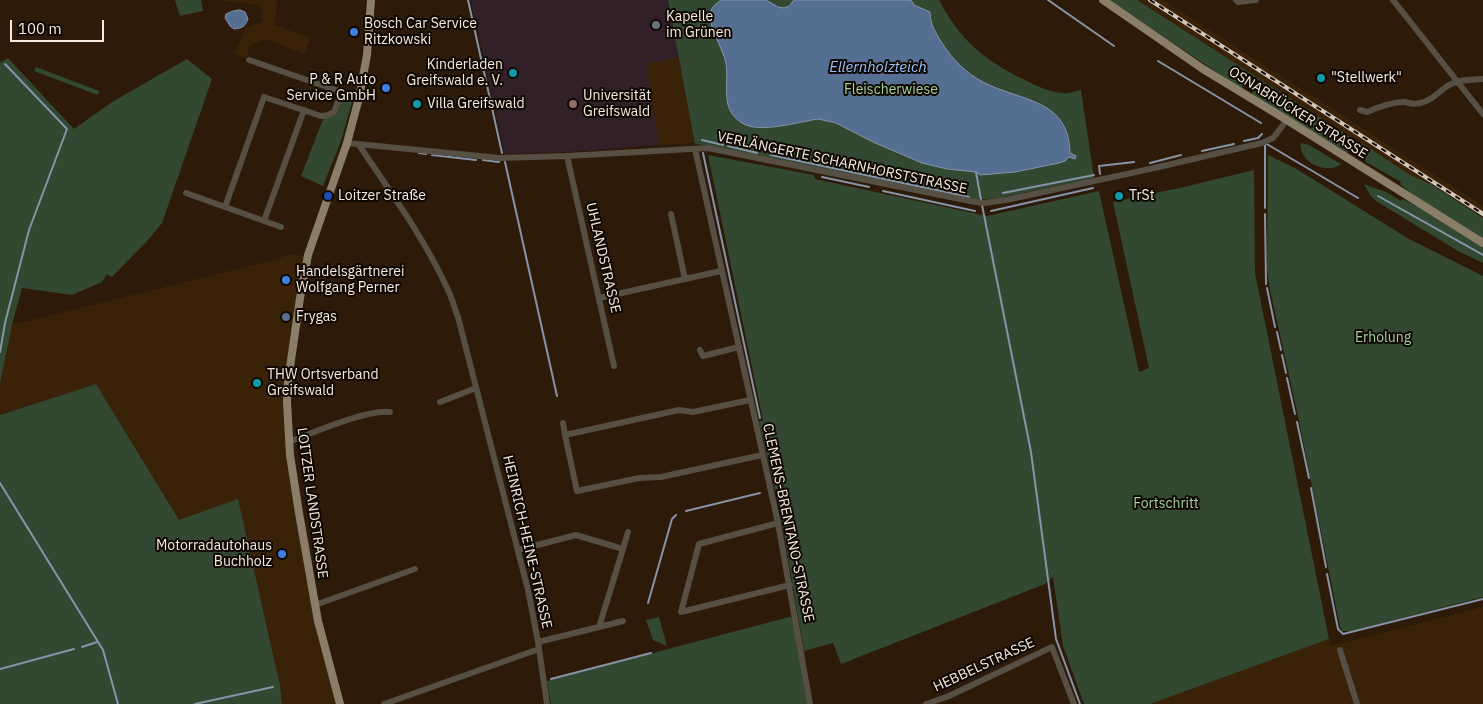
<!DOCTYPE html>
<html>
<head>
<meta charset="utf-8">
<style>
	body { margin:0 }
	#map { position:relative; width:1483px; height:704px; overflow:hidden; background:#2d1a08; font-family:"IBM Plex Sans",sans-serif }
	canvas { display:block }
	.scale { position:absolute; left:10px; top:20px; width:94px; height:22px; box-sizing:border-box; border:2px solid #f8ebdf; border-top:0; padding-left:6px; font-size:15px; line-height:18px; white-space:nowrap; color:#f8ebdf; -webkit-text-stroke:4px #0f0702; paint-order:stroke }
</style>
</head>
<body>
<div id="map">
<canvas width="1483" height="704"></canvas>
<div class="scale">100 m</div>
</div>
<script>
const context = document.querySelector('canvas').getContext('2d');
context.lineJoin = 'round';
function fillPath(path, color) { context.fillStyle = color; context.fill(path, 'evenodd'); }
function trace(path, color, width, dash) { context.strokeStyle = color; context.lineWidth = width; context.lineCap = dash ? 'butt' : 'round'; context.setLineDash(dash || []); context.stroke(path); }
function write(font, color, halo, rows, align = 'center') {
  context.font = font + ' "IBM Plex Sans",sans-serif'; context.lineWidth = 4; context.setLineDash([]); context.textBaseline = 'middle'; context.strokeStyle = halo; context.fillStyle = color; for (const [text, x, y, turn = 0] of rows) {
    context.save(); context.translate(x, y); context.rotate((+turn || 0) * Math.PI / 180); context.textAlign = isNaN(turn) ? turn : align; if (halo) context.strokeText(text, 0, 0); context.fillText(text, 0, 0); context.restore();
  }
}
fillPath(new Path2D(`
	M 217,0 L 277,0 L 275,25 L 310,38 L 305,54 L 265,39 L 250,45 L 246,58 L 235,54 L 246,27 L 263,22 L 260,5 Z
	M 1137,0 L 1163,0 L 1483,206 L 1483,218 L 1431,184 L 1412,176 Z
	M 679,58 L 695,143 L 659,145 L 646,63 Z
	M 290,254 L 303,256 L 299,282 L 299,289 L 285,380 L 312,607 L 318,638 L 337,703 L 332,704 L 282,704 L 280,686 L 96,384 L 0,415 L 0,384 L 12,325 L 277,259 Z
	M 1483,607 L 1483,704 L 1150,704 L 1329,639 L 1331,646 Z`), '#3a2209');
fillPath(new Path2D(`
	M 471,0 L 668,0 L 679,58 L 646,63 L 659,145 L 565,152 L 505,154 Z`), '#322028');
fillPath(new Path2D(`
	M 175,0 L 201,0 L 203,11 L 180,16 Z
	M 668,0 L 939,0 C 960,40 985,61 1025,80 C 1037,86 1049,92 1062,93 C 1069,94 1075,91 1081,90 L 1094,178 L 999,198 L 975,200 L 725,149 L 695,144 Z
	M 1109,0 L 1137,0 L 1355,140 L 1347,153 L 1344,151 L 1253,96 L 1252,90 L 1255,92 L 1261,81 L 1236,66 L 1229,76 L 1246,86 L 1240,88 Z
	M 8,58 L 74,129 L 112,102 L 187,59 L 212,79 L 162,223 L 149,239 L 112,277 L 107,274 L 102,282 L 72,295 L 22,288 L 12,325 L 0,384 L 0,63 Z
	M 36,67 L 99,91 L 98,95 L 34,71 Z
	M 345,98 L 353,99 L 341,141 L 323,186 L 301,176 L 324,117 L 339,105 L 343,100 Z
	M 1360,142 L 1412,176 L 1431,184 L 1483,218 L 1483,239 L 1418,199 L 1400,184 L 1401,182 L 1366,162 L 1363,154 L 1357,149 Z
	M 1301,143 L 1309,145 L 1341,164 C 1327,176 1297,161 1301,143 Z
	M 708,155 L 814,175 L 815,179 L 987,216 L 1099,191 L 1139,372 L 1149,368 L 1113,202 L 1184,187 L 1254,170 L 1255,273 L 1329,639 L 1150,704 L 1084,704 L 1063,646 L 1053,577 L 1045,584 L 841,664 L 833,643 L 804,651 L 781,516 L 759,422 L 763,420 Z
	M 1268,155 L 1295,168 L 1409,239 L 1483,276 L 1483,597 L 1351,631 L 1342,631 L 1340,627 L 1298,416 L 1269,285 L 1267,270 Z
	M 1364,184 L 1386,192 L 1401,201 L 1402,199 L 1417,206 L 1483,247 L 1483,263 L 1458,251 L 1376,201 L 1370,195 Z
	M 96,384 L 179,520 L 238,499 L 280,686 L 282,704 L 0,704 L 0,415 Z
	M 793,616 L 807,704 L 551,704 L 547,681 Z
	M 659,617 L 667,646 L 653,640 L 646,620 Z`), '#334830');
const water = new Path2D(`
	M 721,0 L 766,0 L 778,7 L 784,8 L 789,6 L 794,0 L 911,0 L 914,5 L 930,12 C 930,25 936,33 942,43 C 952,59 967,74 983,82 C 1021,102 1069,98 1070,153 L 1076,156 L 1075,159 L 1069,157 L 1065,161 L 1059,163 L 1015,172 L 980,175 L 976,172 L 947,169 L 922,163 L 873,142 L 836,123 L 818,119 C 798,122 759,134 742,123 C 735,119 730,112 728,105 C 725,93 728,77 726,63 C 723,49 709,27 710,15 C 710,8 716,4 721,0 Z
	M 240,10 L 245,12 L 248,19 C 245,27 242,28 234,29 L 230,26 L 225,18 L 226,14 L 233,11 Z`);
fillPath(water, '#556f92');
trace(water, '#8694a9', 1);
trace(new Path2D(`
	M 468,0 L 502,153
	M 1048,0 L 1114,46
	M 1158,61 L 1261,123
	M 702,140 L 723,145
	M 1244,141 L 1258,138 L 1262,134
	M 1265,143 L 1358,198
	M 1265,143 L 1265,208
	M 728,146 L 757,153
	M 1202,151 L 1234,144
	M 419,153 L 426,154
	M 703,153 L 760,418
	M 432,155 L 476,160
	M 771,155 L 969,197
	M 483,160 L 499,162
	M 505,162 L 557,396
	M 1150,163 L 1181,155
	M 976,172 L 981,200
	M 1100,174 L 1099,166 L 1134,162
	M 822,177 L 869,187
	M 883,191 L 975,211
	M 1003,193 L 1094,175
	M 1378,196 L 1483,255
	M 982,205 L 1031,452 L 1056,639 L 1080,704
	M 991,211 L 1093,188
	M 1265,214 L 1266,284
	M 1267,288 L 1275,327
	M 1277,332 L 1281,350
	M 0,352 L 5,323 L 29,230 L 67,129 L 5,64
	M 1282,355 L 1286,373
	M 1287,378 L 1295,414
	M 1297,422 L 1309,478
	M 0,483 L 103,650 L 118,704
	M 1311,488 L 1326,567
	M 686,511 L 760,493
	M 1327,574 L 1338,629 L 1343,634 L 1483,599
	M 648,603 L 672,519 L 676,515
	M 82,647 L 97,642
	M 0,669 L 74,649
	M 551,679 L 651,653
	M 195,704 L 273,687`), '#8694a9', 2);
trace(new Path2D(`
	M 1236,0 L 1238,2 L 1256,0
	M 1393,0 L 1483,114
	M 249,60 L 359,98
	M 1360,110 L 1367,112 C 1376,108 1395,101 1405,102 C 1411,103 1412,105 1420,103 C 1432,101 1439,91 1449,85 C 1459,79 1472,80 1483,79
	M 347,143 L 500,158 L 567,156 L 708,148 L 975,202 L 984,203 L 1006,200 L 1150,169 L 1262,143 L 1273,138 L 1287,120
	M 359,145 C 389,190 425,239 447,288 C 452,297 454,307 458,317 L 528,590 L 538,642 L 547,704
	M 695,149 L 778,523 L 810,704
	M 567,156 L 614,366
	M 186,193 L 281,227
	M 225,207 L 264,97 L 321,116 L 328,115 L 334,112 L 342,91
	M 671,214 L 685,279
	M 264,221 L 304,110
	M 599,298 L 721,271
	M 700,350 L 703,356 L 739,347
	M 750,400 L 693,412 L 679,410 L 565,435 L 577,491 L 639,478 L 661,477 L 762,455
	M 440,402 L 476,388
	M 563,423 L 565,435
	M 289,442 C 312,433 368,409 390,412
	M 778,523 L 699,544 L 681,612 L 790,585
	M 623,549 L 628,532
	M 518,550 L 576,535 L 623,549 L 599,627 L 538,642
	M 315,605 L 415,569
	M 599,627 L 623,621
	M 1340,650 L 1357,704
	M 384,704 L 539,649
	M 926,704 L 949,696 L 1052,647 L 1074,704`), '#554f44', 6);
trace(new Path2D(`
	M 1103,0 L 1203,69 L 1287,120 L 1483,243
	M 340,704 L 318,621 L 299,513 L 290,455 L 287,402 L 288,381 L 300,298 L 308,255 L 347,143 L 359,98 L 367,55 L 371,0`), '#8b7e68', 8);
const rail = new Path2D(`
	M 1150,0 L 1483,214`);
trace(rail, '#d3c5b8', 4);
trace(rail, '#0f0702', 2, [5.5]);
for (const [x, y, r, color] of [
	[656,25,5,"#6b7280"],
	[354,32,5,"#3f7fe0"],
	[513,73,5,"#0f9aa8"],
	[1321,78,5,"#0f9aa8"],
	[386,88,5,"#3f7fe0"],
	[417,104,5,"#0f9aa8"],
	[573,104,5,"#8d6e63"],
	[328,196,5,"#1a4fb4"],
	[1119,196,5,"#0f9aa8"],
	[286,280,5,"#3f7fe0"],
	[286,317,5,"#5c6f8a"],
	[257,383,5,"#0f9aa8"],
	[282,554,5,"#3f7fe0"]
]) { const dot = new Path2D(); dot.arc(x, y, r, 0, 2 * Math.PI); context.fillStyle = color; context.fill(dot); trace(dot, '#0f0702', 2); }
write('14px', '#f8ebdf', '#0f0702', [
	["Kapelle",666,17],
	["im Grünen",666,33],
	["Bosch Car Service",364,24],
	["Ritzkowski",364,40],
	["Kinderladen",503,65,"right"],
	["Greifswald e. V.",503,81,"right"],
	["\"Stellwerk\"",1331,78],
	["P & R Auto",376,80,"right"],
	["Service GmbH",376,96,"right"],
	["Universität",583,96],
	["Greifswald",583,112],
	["Villa Greifswald",427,104],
	["Loitzer Straße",338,196],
	["TrSt",1129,196],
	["Handelsgärtnerei",296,272],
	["Wolfgang Perner",296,288],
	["Frygas",296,317],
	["THW Ortsverband",267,375],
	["Greifswald",267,391],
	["Motorradautohaus",272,546,"right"],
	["Buchholz",272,562,"right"]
], 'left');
write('14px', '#a2d49c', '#0f0702', [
	["Fleischerwiese",891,90],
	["Erholung",1383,338],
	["Fortschritt",1166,504]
]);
write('14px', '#f8ebdf', '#0f0702', [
	["OSNABRÜCKER STRASSE",1298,113,32],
	["VERLÄNGERTE SCHARNHORSTSTRASSE",842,163,12],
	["UHLANDSTRASSE",603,258,77],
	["LOITZER LANDSTRASSE",312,503,82],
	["CLEMENS-BRENTANO-STRASSE",788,523,78],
	["HEINRICH-HEINE-STRASSE",527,542,77],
	["HEBBELSTRASSE",984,665,-25]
]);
write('italic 15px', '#96c1fa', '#0f0702', [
	["Ellernholzteich",878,68]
]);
</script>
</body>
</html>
